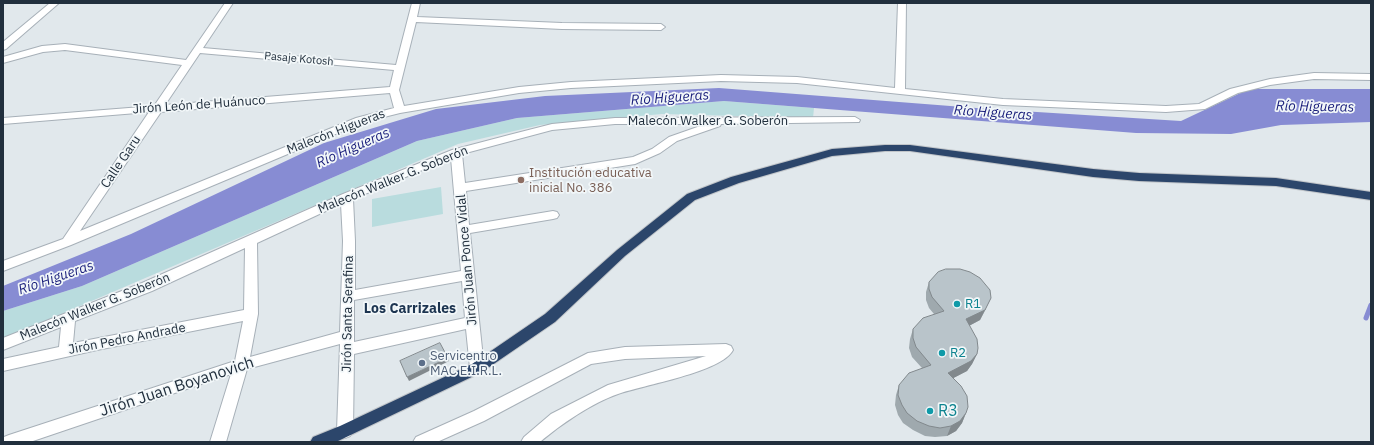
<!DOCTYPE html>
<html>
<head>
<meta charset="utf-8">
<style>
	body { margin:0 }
	#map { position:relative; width:1374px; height:445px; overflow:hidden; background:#e1e8ec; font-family:"IBM Plex Sans",sans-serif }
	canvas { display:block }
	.frame { position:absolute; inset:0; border:4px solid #212f3d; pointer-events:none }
</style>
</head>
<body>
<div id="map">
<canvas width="1374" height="445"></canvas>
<div class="frame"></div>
</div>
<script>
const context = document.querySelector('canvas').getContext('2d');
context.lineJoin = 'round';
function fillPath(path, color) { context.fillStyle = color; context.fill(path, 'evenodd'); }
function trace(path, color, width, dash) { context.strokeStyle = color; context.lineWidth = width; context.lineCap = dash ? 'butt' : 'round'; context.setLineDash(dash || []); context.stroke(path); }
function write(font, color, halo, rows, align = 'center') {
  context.font = font + ' "IBM Plex Sans",sans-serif'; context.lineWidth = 3.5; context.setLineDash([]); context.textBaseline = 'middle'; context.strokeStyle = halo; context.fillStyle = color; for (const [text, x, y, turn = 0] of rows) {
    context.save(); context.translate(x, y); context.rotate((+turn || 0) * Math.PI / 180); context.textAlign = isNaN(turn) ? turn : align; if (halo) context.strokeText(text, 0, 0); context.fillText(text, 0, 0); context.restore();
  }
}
fillPath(new Path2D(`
	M 724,101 L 814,108 L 813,118 L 662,114 L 540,125 L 458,144 L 3,339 L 3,311 L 82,286 L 417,141 L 517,118 Z
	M 441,187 L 443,214 L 372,227 L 372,199 Z`), '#b9dcde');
fillPath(new Path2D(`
	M 719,88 L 989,109 L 1181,121 L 1249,89 L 1371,89 L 1371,122 L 1281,125 L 1231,134 L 1136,133 L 724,101 L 517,118 L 417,141 L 82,286 L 3,311 L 3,286 L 131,234 L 324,143 L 436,109 L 545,96 Z`), '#878cd3');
trace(new Path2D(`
	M 1366,318 L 1371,305`), '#878cd3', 5);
const street = new Path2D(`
	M 50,3 L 59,3 L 6,49 L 3,50 L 3,42 Z
	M 225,3 L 233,3 L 203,48 L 396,65 L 412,3 L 420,3 L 417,17 L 562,23 L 661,24 L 665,27 L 661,30 L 562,29 L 416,22 L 399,90 L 404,106 L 519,87 L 571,82 L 721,75 L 797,77 L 895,88 L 898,3 L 906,3 L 905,89 L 1003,99 L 1166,106 L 1199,104 L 1230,89 L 1270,79 L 1314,73 L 1371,74 L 1371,80 L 1314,79 L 1270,85 L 1238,93 L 1205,109 L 1166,112 L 1003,105 L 797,83 L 721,81 L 571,88 L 519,93 L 400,113 L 364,122 L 71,245 L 3,271 L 3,261 L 63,239 L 149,112 L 3,124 L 3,118 L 154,106 L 182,65 L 65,50 L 43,52 L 3,63 L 3,57 L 42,46 L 65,44 L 186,60 ZM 200,53 L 394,70 L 390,87 L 165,105 ZM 390,93 L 394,108 L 356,118 L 80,231 L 161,112 Z
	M 855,117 L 860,120 L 859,122 L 721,124 L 720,126 L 677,141 L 660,153 L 635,164 L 466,191 L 469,225 L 553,211 L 557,212 L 559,215 L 557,218 L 553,219 L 470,233 L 484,368 L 482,372 L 477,374 L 472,372 L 470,368 L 466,329 L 354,354 L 353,431 L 350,436 L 345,438 L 340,436 L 337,431 L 340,344 L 247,369 L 226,442 L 210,442 L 231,374 L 30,442 L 3,442 L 4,437 L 9,435 L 235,361 L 243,321 L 97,350 L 3,371 L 3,359 L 59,347 L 61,327 L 3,350 L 3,338 L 142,283 L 343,194 L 452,150 L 509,135 L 552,124 L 615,118 ZM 615,124 L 706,124 L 669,137 L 652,149 L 633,157 L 465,183 L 462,154 L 552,130 ZM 451,158 L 461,271 L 355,290 L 355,241 L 353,199 ZM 341,204 L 343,241 L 340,332 L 250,357 L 258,314 L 257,243 ZM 245,248 L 244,310 L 73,343 L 75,321 L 152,291 ZM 462,281 L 465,318 L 354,342 L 354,300 Z
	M 726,344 L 731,346 L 733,350 C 722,372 643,385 618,394 C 592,403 561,424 540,442 L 521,442 L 524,437 L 551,414 L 608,385 L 706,356 L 625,359 L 591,364 L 484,421 L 437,442 L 413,442 L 416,437 L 474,411 L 588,353 L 625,347 Z`);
const highway = new Path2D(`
	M 885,145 L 910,145 L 1093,169 L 1139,173 L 1276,178 L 1371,192 L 1371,200 L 1276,186 L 1139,181 L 1093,177 L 910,151 L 885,151 L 832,156 L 739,183 L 695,200 L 625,256 L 555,322 L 482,372 L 336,442 L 310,442 L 313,437 L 340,426 L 472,364 L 545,314 L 617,250 L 687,194 L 731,177 L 832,149 Z`);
trace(street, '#a7b0b8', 2);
trace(highway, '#c1c5c9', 2);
fillPath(street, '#fff');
fillPath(highway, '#2c466b');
fillPath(new Path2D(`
	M 929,282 L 986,309 L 980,320 L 969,326 L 977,354 L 972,364 L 967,371 L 953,378 L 966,413 L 962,423 L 956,431 L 947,436 L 935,437 L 925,436 L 913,430 L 903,423 L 898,415 L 895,405 L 896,395 L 899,385 L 922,368 L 912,357 L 909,348 L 910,339 L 913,329 L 934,314 L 929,308 L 926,300 L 926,292 Z`), '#9fa9ae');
fillPath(new Path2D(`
	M 991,298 L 980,320 L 961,330 L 966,319 Z
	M 977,354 L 972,364 L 967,371 L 944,383 L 948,373 Z
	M 448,358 L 449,361 L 409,381 L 407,377 Z
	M 966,413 L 962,423 L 956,431 L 947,436 L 951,426 Z`), '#82898d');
const building = new Path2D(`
	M 946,269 L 960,269 L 970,272 L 980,278 L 990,290 L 991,298 L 985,310 L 966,319 L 977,339 L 978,348 L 977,354 L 971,361 L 948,373 L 961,386 L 967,396 L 968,407 L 966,413 L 960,421 L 951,426 L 940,428 L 929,426 L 917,421 L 907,413 L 902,405 L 898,395 L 899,385 L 909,373 L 931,365 L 916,347 L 913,338 L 913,329 L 923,318 L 944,311 L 932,297 L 929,289 L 929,282 L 938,272 Z
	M 440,343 L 448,358 L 407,377 L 400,361 Z`);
fillPath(building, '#b9c4ca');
trace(building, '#82898d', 1);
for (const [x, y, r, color] of [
	[521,180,4,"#8d6e63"],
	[957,304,4,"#0f9aa8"],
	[942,353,4,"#0f9aa8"],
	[422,363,4,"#5c6f8a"],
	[930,411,4,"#0f9aa8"]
]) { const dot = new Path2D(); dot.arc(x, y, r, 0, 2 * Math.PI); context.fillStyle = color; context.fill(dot); trace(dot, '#f2f7f9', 1.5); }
write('11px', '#212f3d', '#f2f7f9', [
	["Pasaje Kotosh",299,59,5]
]);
write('13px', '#212f3d', '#f2f7f9', [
	["Jirón León de Huánuco",199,105,-4],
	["Malecón Walker G. Soberón",708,121],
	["Malecón Higueras",336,132,-21],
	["Calle Garu",121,162,-56],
	["Malecón Walker G. Soberón",393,180,-22],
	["Jirón Juan Ponce Vidal",467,260,-95],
	["Malecón Walker G. Soberón",95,307,-22],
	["Jirón Santa Serafina",348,314,-89],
	["Jirón Pedro Andrade",127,339,-11]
]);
write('13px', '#785e54', '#f2f7f9', [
	["Institución educativa",529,173],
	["inicial No. 386",529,188]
], 'left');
write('13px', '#0d838f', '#f2f7f9', [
	["R1",965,304],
	["R2",950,353]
], 'left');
write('13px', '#4e5e75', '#f2f7f9', [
	["Servicentro",430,356],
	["MAC E.I.R.L.",430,371]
], 'left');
write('italic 14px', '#191e7b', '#f2f7f9', [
	["Río Higueras",670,98,-4],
	["Río Higueras",1315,107,1],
	["Río Higueras",993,113,4],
	["Río Higueras",353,148,-24],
	["Río Higueras",56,278,-19]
]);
write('bold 14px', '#1c3450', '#f2f7f9', [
	["Los Carrizales",410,309]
]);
write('16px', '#212f3d', '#f2f7f9', [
	["Jirón Juan Boyanovich",177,387,-18]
]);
write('16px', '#0d838f', '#f2f7f9', [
	["R3",938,411]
], 'left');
</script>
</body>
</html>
